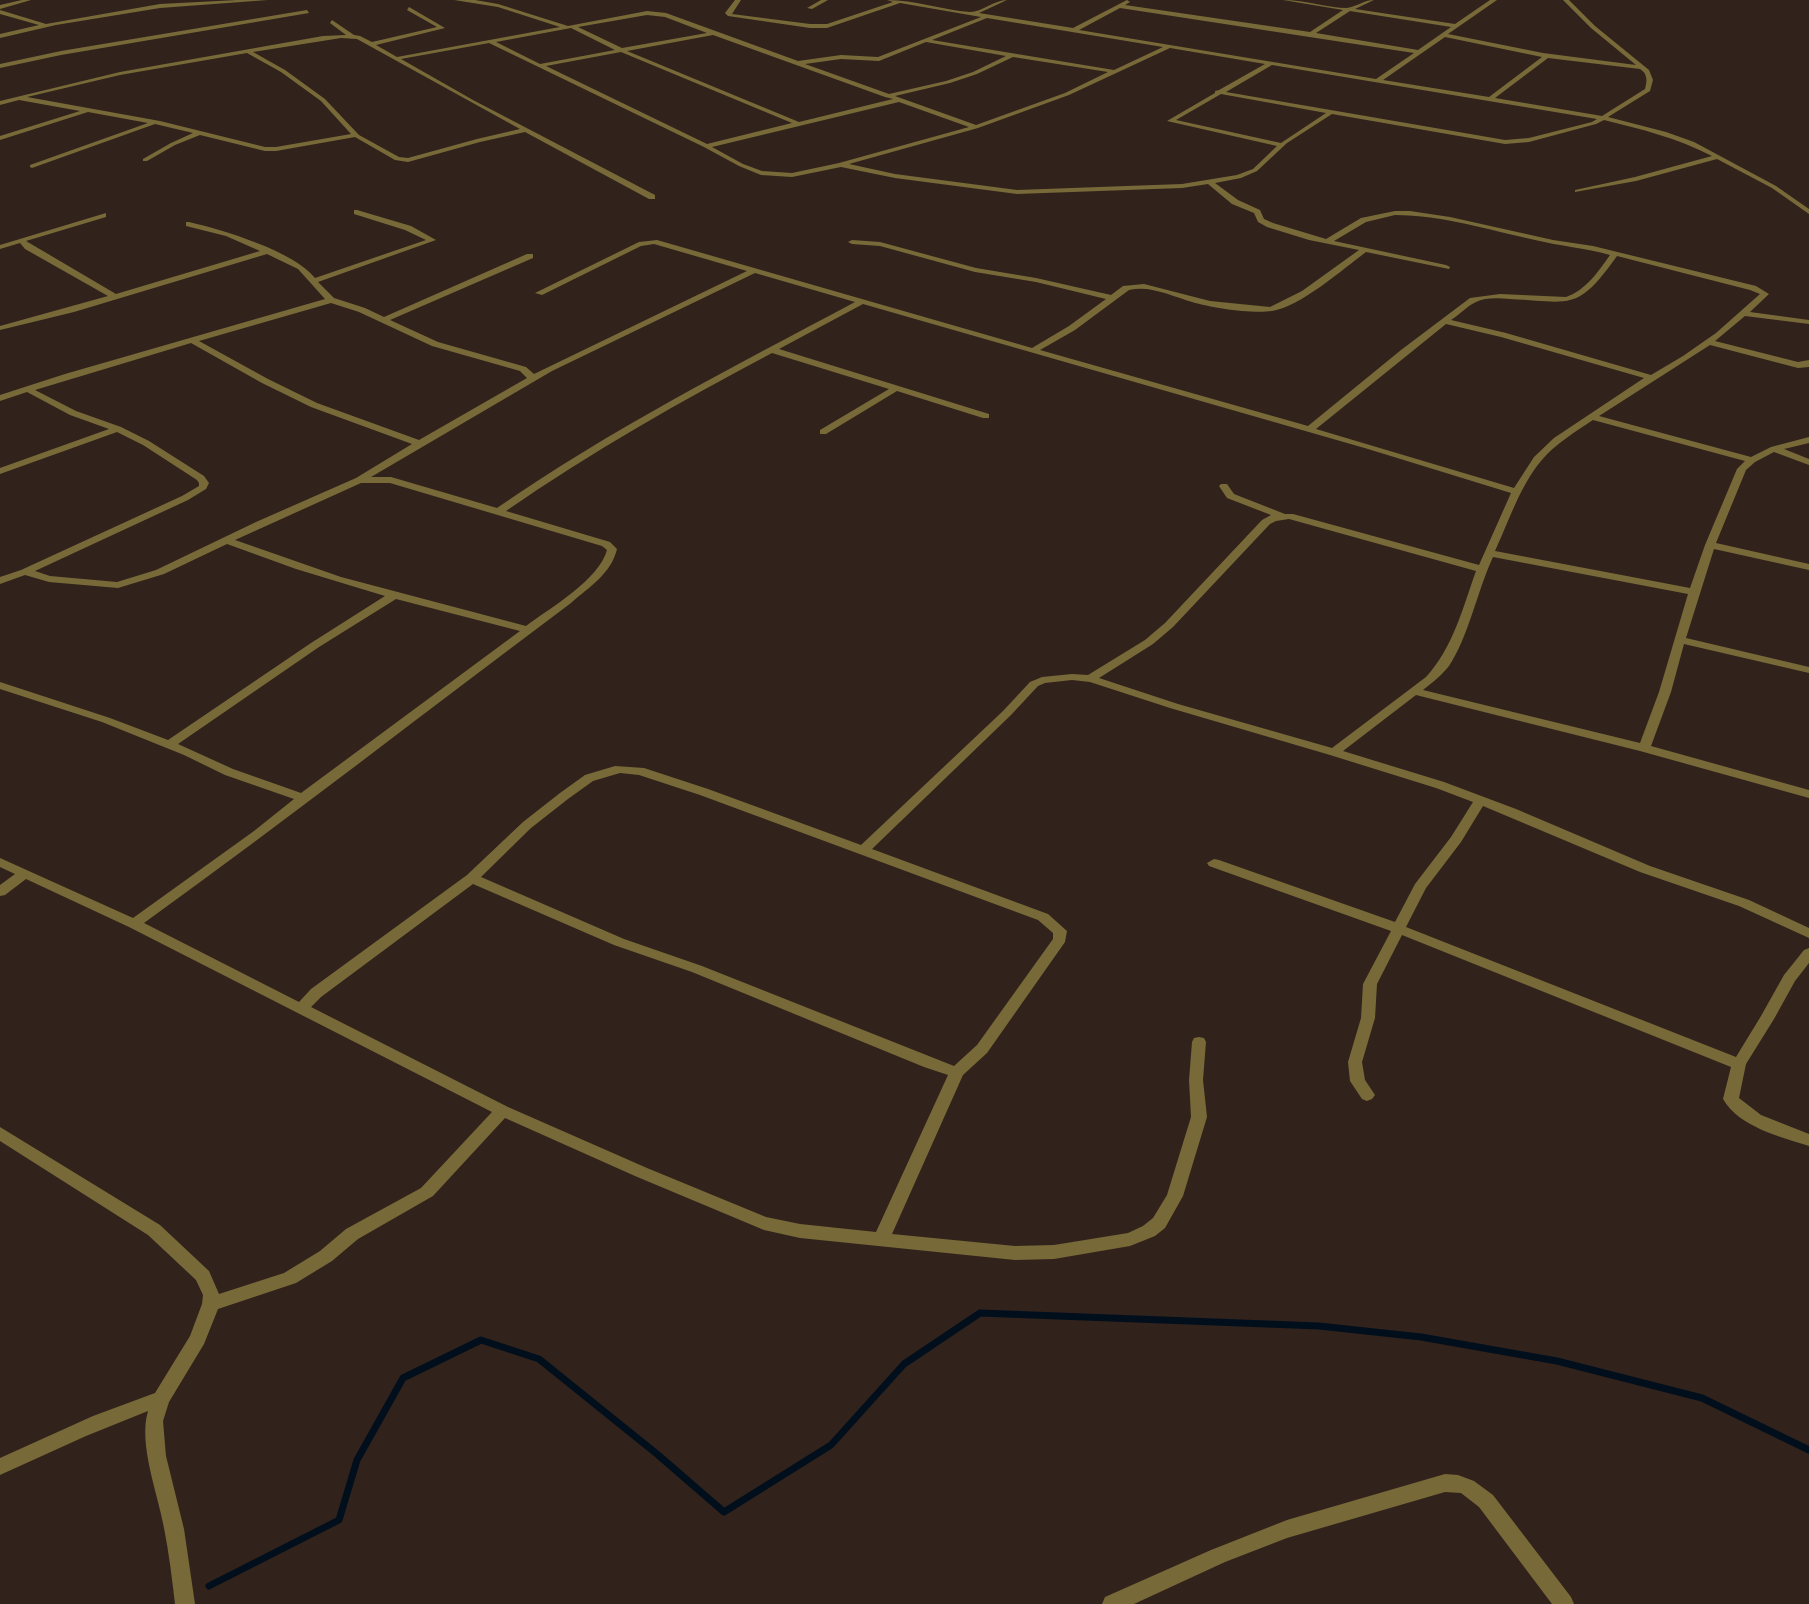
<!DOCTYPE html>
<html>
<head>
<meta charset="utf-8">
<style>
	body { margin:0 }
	canvas { display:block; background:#31221b }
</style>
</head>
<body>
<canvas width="1809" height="1604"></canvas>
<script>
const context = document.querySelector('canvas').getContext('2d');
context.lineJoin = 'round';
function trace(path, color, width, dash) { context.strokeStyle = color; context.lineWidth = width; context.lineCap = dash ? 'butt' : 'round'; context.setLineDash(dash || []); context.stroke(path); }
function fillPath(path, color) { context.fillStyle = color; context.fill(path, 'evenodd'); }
trace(new Path2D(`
	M 209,1586 L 339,1520 L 357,1460 L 403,1378 L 481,1340 L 539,1359 L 657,1454 L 724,1512 L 831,1445 L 904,1364 L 980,1313 L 1319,1326 L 1421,1337 L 1557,1361 L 1702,1398 L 1809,1450`), '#010f1d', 7);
fillPath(new Path2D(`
	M 22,0 L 31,0 L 0,9 L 0,5 Z
	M 237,0 L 268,0 L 160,8 L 56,25 L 0,38 L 0,34 L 39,25 L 0,14 L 0,10 L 46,24 L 160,4 Z
	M 454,0 L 475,0 L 498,4 L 568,26 L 647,11 L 666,13 L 798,61 L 841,55 L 878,57 L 981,17 L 900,3 L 827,28 L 810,28 L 728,16 L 725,13 L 735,0 L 741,0 L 732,14 L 810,24 L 827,24 L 893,2 L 887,0 C 915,0 942,10 970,12 C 982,12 994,0 1007,0 L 979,13 L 1073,28 L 1127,0 L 1130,2 L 1125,5 L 1310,32 L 1343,10 L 1283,0 C 1305,0 1328,8 1347,8 C 1356,7 1364,0 1374,0 L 1355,9 L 1455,24 L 1490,0 L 1497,0 L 1448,34 L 1543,53 L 1636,65 L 1591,28 L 1563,0 L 1569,0 L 1595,26 L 1649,70 L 1653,80 L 1650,91 L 1608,117 L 1666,132 L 1694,142 L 1776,186 L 1809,209 L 1809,214 L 1772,188 L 1717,159 L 1636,181 L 1575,192 L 1575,190 L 1635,177 L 1712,156 C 1677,138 1641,129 1604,120 L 1596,124 L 1529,142 L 1505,144 L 1332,114 L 1287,143 L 1257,171 L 1241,178 L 1215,183 L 1238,200 L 1260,210 L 1264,219 L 1273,223 L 1326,239 L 1361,218 L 1395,211 L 1410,211 L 1450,217 L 1553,240 L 1593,246 L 1756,286 L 1769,294 L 1750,312 L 1809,320 L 1809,324 L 1745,316 L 1715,341 L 1798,362 L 1809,360 L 1809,367 L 1798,368 L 1710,345 L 1599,416 L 1751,457 L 1771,447 L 1809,437 L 1809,443 L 1784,449 L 1809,459 L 1809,465 L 1774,452 L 1755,462 L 1746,470 L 1716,543 L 1809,564 L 1809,570 L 1714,549 L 1686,638 L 1809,667 L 1809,673 L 1684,644 L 1671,692 L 1651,746 L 1809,790 L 1809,798 L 1640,751 L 1416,695 L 1343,751 L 1444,782 L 1516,809 L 1650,866 L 1749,900 L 1809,928 L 1809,938 L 1739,906 L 1640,872 L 1483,806 L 1461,842 L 1426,888 L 1406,927 L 1736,1057 L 1761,1016 L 1784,975 L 1804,950 L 1809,948 L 1809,963 L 1795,981 L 1774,1019 L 1746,1064 L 1739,1098 L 1761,1115 L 1809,1134 L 1809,1146 C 1781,1137 1739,1127 1723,1099 L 1731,1067 L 1402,935 L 1377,984 L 1375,1018 L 1362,1062 L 1365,1080 L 1375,1095 L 1372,1099 L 1367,1101 L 1362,1099 L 1350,1081 L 1348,1062 L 1361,1018 L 1363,984 L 1391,931 L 1209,866 L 1207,863 L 1214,859 L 1219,860 L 1395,922 L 1415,884 L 1451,837 L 1473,802 L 1436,788 L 1330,755 L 1170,708 L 1090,682 L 1072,680 L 1045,683 L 1038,686 L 1011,715 L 872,849 L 1048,914 L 1067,931 L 1065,942 L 987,1053 L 963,1075 L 892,1234 L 1015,1246 L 1054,1245 L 1128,1233 L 1143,1226 L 1153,1218 L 1167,1195 L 1191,1117 L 1189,1080 L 1192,1042 L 1194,1038 L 1199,1037 L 1204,1038 L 1206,1042 L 1203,1080 L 1207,1117 L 1183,1196 L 1165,1228 L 1155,1236 L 1130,1246 L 1054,1259 L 1015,1260 L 800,1238 L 764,1230 L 635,1176 L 505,1118 L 433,1196 L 358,1239 L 332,1261 L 296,1283 L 218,1309 L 204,1344 L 169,1402 L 163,1421 L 166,1456 L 184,1529 L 195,1604 L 175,1604 C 172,1579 169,1553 164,1528 C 158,1494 138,1444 148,1411 L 86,1436 L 0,1475 L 0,1458 L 93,1416 L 155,1393 L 190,1336 L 202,1304 L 203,1295 L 196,1280 L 148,1235 L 0,1141 L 0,1127 L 160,1225 L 209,1271 L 219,1294 L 284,1273 L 320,1251 L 346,1229 L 421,1188 L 492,1112 L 129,927 L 26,879 L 5,895 L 0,896 L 0,885 L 15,874 L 0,867 L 0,858 L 133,918 L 254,831 L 294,799 L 225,775 L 184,755 L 102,722 L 0,689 L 0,682 L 110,718 L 168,740 L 311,643 L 385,596 L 296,569 L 227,544 L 164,574 L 118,588 L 49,582 L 25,575 L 0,584 L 0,577 L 21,570 L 182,496 L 199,486 L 199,483 L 197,480 L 143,445 L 117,432 L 0,474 L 0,468 L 109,429 L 70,415 L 27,392 L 0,401 L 0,395 L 65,374 L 325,299 L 298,269 L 267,254 L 74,312 L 0,330 L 0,326 L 108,296 L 25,249 L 20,243 L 0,249 L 0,245 L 106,213 L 106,217 L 26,241 L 116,294 L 260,251 L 226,236 L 186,226 L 186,222 L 189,222 C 223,230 294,251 315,278 L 426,240 L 405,230 L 354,214 L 354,210 L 357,210 L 411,226 L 436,240 L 318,282 L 334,298 L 365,308 L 384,317 L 527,254 L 533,254 L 533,258 L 390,320 L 438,342 L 526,367 L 534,374 L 747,271 L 654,244 L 641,246 L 542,295 L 535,293 L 639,242 L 657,240 L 1032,348 L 1069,326 L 1106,299 L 1036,282 L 975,272 L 880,246 L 852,244 L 848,242 L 852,240 L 880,242 L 976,268 L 1036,278 L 1111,295 L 1123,286 L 1144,284 L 1210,301 L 1270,307 L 1302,291 L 1359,250 L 1309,240 L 1267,227 L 1258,222 L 1254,213 L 1232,204 L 1208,184 L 1182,188 L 1017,194 L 895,178 L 841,167 L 792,177 L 761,175 L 739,166 L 704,147 L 489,43 L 401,59 L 473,100 L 655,195 L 655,199 L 649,199 L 525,132 L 480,142 L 408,162 L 395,160 L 355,137 L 276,151 L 265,151 L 200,135 L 175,145 L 147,161 L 143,161 L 143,159 L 171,143 L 193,133 L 155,124 L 32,168 L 30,167 L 30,165 L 148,123 L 88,112 L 0,140 L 0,136 L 80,111 L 19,100 L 0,105 L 0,101 L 120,72 L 323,36 L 346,35 L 330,23 L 332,20 L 354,35 L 360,36 L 372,42 L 437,27 L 407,10 L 409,7 L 445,28 L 376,45 L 397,57 L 560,27 L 498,7 ZM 1120,8 L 1414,53 L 1376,79 L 1079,30 ZM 1350,11 L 1451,27 L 1418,50 L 1316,33 ZM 647,15 L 665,17 L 707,33 L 622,48 L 578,27 ZM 987,18 L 1163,47 L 1114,70 L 932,40 ZM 571,28 L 615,50 L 540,64 L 496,42 ZM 713,35 L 885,97 L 893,99 L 799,122 L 627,51 ZM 1445,37 L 1542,57 L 1489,97 L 1383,80 ZM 341,38 L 357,39 L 520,129 L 477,139 L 408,158 L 399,157 L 359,135 L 325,99 L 285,70 L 253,52 ZM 926,42 L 1006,56 L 973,72 L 946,81 L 889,94 L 805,64 L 841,59 L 879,61 ZM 1170,48 L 1265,64 L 1219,90 L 1215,91 L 1215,93 L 1167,121 L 1277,146 L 1253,169 L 1237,175 L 1182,184 L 1017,190 L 895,174 L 849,164 L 978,128 L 1069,95 ZM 621,52 L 792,123 L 707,144 L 546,66 ZM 247,53 L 281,72 L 321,101 L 351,134 L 276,147 L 265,147 L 160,121 L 27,97 L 120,75 ZM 1013,57 L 1108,72 L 1065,93 L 976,125 L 895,96 L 950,83 L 977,74 ZM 1548,58 L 1640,69 C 1648,74 1647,81 1645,89 L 1602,116 L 1495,98 ZM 1272,65 L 1597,119 L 1592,122 L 1529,138 L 1505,140 L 1226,92 ZM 1221,94 L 1326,113 L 1281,143 L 1176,120 ZM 899,102 L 969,127 L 839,163 L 792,173 L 762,171 L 743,164 L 712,147 ZM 1395,215 C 1442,215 1489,230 1535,240 C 1560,246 1585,248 1610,255 C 1598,272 1586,290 1566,297 L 1500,294 L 1470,298 L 1401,350 L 1308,426 L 1040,350 L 1075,330 L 1129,290 C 1151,285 1171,296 1192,302 C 1212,308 1252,314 1272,311 C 1300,307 1343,269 1366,252 L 1449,269 L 1450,267 L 1446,265 L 1334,241 L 1366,222 ZM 1617,256 L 1750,290 L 1760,294 L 1716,333 L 1683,356 L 1651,375 L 1506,333 L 1451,320 C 1459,315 1467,306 1476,302 C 1485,297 1499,298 1510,299 C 1572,302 1577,312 1617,256 ZM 755,273 L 855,302 C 733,367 611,429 497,508 L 391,477 L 371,477 L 552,371 ZM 331,303 L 359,312 L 432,346 L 520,371 L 527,378 L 419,440 L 317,403 L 268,379 L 199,341 ZM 863,304 L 1368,449 L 1511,493 L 1479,565 L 1293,514 L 1285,514 L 1234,494 L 1227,484 L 1221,484 L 1219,486 L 1227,498 L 1271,515 L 1262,520 L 1165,623 L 1145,640 L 1088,675 L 1072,674 L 1042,677 L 1030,682 L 1003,711 L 861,845 L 708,789 L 644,768 L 615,766 L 585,775 L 560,793 L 523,822 L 467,875 L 311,989 L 299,1002 L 144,923 C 288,819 428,710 571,603 C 589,587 611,574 617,549 L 610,542 L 506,511 C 591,452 681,401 772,353 L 889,389 L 820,430 L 820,434 L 826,434 L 897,391 L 983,418 L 989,418 L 989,414 L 779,349 ZM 1446,324 L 1501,337 L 1644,378 L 1554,438 L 1534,457 L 1514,488 L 1316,429 ZM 191,343 L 262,383 L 311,407 L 412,444 L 356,478 L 256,522 L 156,570 L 117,582 L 50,576 L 35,571 L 188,500 L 206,489 L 209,483 L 204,476 L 149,441 L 121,427 L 76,411 L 35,390 ZM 1593,420 L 1745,461 L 1737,469 L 1705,545 L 1690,588 L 1495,551 C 1509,521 1520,486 1541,461 C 1555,444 1575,432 1593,420 ZM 361,483 L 390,483 L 602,546 L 607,550 C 599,580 550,608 526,626 L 341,577 L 235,540 ZM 1289,519 L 1476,571 C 1463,607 1453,648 1426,677 L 1332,748 L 1178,704 L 1099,678 L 1153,644 L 1173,627 L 1270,524 L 1276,521 ZM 1493,557 L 1688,594 L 1659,692 L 1640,743 L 1423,690 C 1432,683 1442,675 1449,666 C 1468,638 1478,589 1493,557 ZM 396,599 L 520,631 L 301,793 L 233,769 L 178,744 L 319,647 ZM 620,773 L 639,775 L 700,795 L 1038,920 L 1053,933 L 1053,939 L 977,1045 L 954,1066 L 702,966 L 624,939 L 481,877 L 531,828 L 568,799 L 593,781 ZM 473,884 L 614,945 L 692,972 L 924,1067 L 948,1075 L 876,1232 L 800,1224 L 766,1217 L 647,1168 L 508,1107 L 311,1007 L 321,997 Z
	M 821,0 L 828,0 L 812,9 L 807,8 Z
	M 307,10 L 309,13 L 61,55 L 0,68 L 0,64 L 61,51 Z
	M 1445,1474 L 1458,1475 L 1474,1481 L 1493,1495 L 1571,1597 L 1574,1604 L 1552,1604 L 1479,1507 L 1461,1493 L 1445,1492 L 1287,1538 L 1225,1562 L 1134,1604 L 1102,1604 L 1105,1597 L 1211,1550 L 1287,1520 Z`), '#776938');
</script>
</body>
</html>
